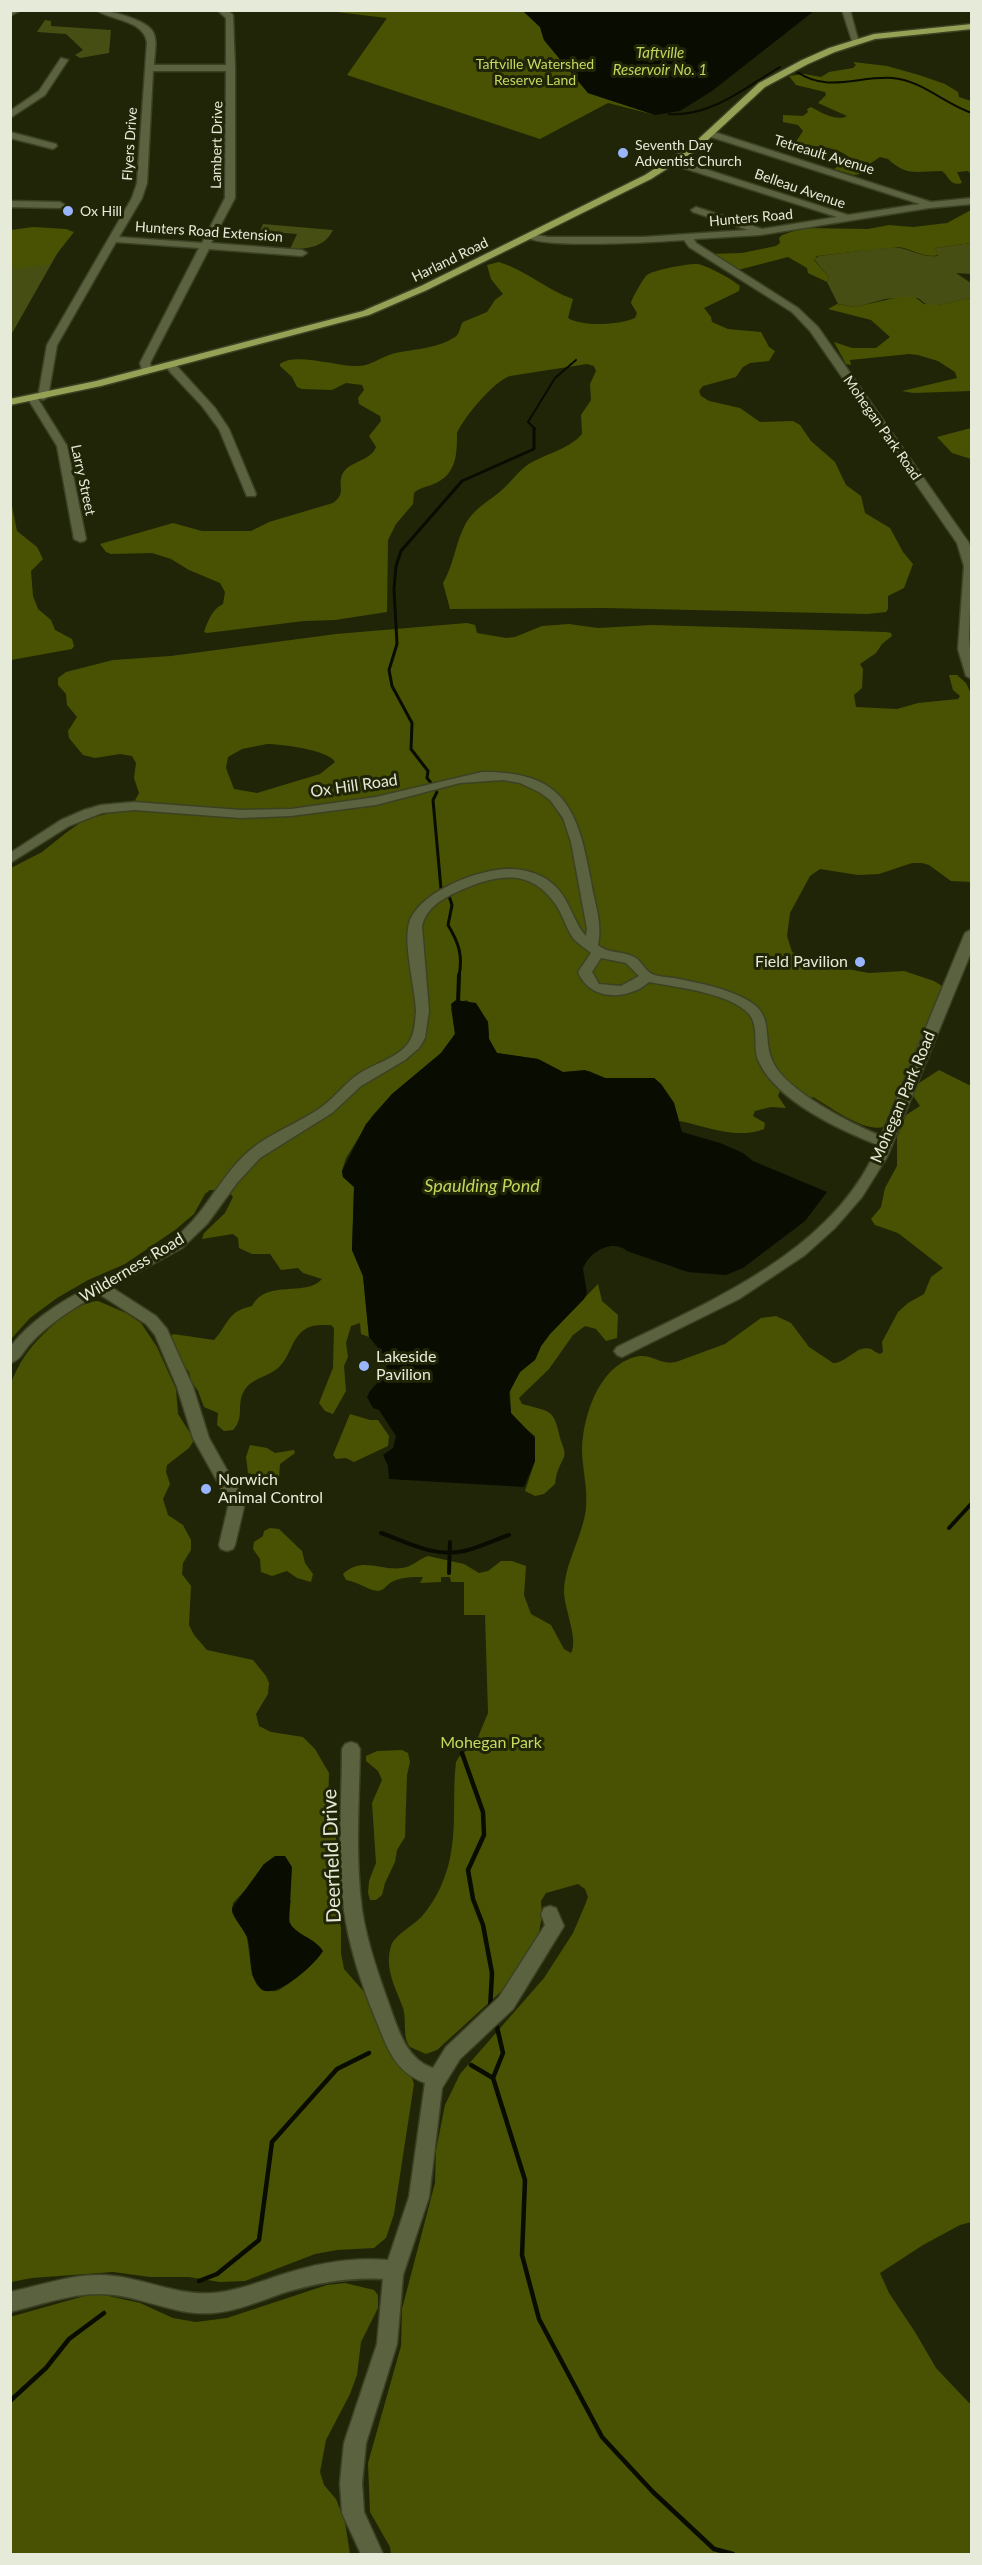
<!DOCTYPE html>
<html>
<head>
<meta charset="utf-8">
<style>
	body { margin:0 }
	#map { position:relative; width:982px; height:2565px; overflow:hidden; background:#202507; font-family:Lato,sans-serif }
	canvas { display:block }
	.frame { position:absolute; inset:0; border:12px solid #e6ead8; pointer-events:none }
</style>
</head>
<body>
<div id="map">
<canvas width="982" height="2565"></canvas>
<div class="frame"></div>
</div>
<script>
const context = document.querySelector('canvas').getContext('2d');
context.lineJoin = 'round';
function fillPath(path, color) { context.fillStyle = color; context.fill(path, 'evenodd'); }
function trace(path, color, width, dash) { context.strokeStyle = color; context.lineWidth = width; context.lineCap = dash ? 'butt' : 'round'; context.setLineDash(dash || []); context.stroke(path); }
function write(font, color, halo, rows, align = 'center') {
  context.font = font + ' Lato,sans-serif'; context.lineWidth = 6; context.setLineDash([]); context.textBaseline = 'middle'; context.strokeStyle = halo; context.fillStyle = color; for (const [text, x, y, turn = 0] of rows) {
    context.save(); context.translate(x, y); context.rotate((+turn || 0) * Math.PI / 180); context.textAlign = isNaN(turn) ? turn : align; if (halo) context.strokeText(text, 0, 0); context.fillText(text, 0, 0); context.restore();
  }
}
fillPath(new Path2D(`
	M 45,20 L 51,21 L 51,26 L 111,30 L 109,53 L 80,58 L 75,55 L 83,50 L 66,34 L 37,32 Z
	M 263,224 L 333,230 C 325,247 308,249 290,249 L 297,234 L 260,231 Z
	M 70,231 L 11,335 L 11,232 Z
	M 971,243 L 971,274 L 956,273 L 971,283 L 971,298 L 938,305 L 927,305 L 918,298 L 908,297 L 885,299 L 856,307 L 838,304 L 827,282 L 829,277 L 814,259 L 819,256 L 893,247 C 909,248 921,258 938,256 L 935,248 Z`), '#464e13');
fillPath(new Path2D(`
	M 328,11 L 523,11 L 540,27 L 544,40 L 588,93 L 655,115 L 608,103 L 540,139 L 347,75 L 387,18 Z
	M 853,62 L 887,66 L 919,75 L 945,84 L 958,92 L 959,97 L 971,101 L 971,174 L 968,171 L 957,172 L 962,183 C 950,187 949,176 942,171 C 917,171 907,177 888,159 L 880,157 L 862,169 L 860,174 L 854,175 L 834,169 L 844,162 L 853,161 C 838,144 815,148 795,143 L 803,131 L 798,125 L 783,122 L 783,115 L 803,116 L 808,112 L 807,109 L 811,107 C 820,112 837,122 847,116 L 818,103 L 826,95 L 825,92 L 796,85 L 789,76 L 804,74 L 821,77 L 829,72 L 853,68 L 856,65 Z
	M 971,210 L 971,243 L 935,248 L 938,255 C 923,259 912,248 897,247 L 817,256 L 814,260 L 829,277 L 827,282 L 808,273 L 807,268 L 788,257 L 738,270 L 711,254 L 742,253 L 776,246 L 780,243 L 779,238 L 782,235 L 803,228 L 868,229 L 889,225 L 913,227 L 947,223 Z
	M 33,227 L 66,229 L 74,232 L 48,265 L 11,269 L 11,230 Z
	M 499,262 C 527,271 547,290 573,299 L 568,318 C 582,327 620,325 635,318 L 637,313 L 631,303 C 631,300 644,277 647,275 C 652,270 690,263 698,264 C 710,267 730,278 740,286 L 739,291 L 704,308 L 711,317 L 712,322 L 728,329 L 761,332 L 769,347 L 775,351 L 769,361 L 750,363 L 743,367 L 736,377 L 703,386 L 699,391 L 701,396 L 709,401 L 740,408 L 760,422 L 793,421 L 800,425 L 811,441 L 835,462 L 846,485 L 861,496 L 865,513 L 890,528 L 903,552 L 913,564 L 904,588 L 888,596 L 888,609 L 886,612 L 868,614 L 605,608 L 450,609 L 443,583 C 454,565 455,543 466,523 C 475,507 490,501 503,489 C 511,482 517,473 526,466 C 543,454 569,450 582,434 L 581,415 L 591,400 L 590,384 L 596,371 L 594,366 L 587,364 L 510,376 C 494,381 464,417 457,433 C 457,453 457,473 436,483 C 428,487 420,487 414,493 L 413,504 L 396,524 L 388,540 L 387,612 L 335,620 L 304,621 L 207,633 L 204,632 C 208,621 212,609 223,604 L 225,592 L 220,583 L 189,570 L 171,559 L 152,553 L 111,554 L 106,552 L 100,544 L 173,523 L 202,531 L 251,531 L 269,522 L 333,503 C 348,492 336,486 343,473 C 350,461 371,461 376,447 L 369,436 L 381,421 L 380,416 L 359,404 L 358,398 L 364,390 L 362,385 L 346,383 L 332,390 L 302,389 L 297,387 L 292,377 L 280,366 L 280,364 C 296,352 337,367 357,366 C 371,366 379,358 392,354 C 411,349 438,349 455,337 C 461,333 459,327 463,322 L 487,312 L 495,300 L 503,294 L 491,279 L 487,265 Z
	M 899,297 L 915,297 L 924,304 L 937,305 L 971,298 L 971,391 L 913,393 L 902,391 L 957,378 L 955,372 L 938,361 L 918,355 L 909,354 L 850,360 L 851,365 L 846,364 L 834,342 L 852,348 L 876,348 L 890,337 L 871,320 L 828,309 L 837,304 L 855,307 Z
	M 971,428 L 971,459 L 952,453 L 937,437 Z
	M 11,501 L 17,531 L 37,547 L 43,559 L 31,571 L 33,596 L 38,609 L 51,620 L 55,630 L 72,639 L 74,646 L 72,649 L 11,660 Z
	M 467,623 L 475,625 L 477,633 L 506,638 L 515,637 L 542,626 L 569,624 L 598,628 L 652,625 L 886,632 L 891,633 L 892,636 L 882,644 L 876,653 L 860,664 L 863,669 L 862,688 L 854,695 L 856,707 L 897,709 L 918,703 L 958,699 L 960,696 L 953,690 L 949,675 L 957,675 L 966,683 L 972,696 L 971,882 L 951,881 L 929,865 L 922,863 L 912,863 L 879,874 L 858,875 L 820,869 L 810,876 L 790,913 L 787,936 L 792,952 L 803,957 L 842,968 L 869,973 L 904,971 L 934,981 L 942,986 L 942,993 L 888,1125 C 870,1137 830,1107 813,1097 L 807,1100 L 793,1091 L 780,1091 L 778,1096 L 786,1108 L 771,1107 L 755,1111 L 753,1116 L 765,1123 L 764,1129 C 735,1140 707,1126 679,1121 L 674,1103 L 661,1084 L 654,1078 L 605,1078 L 589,1071 L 563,1072 L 538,1059 L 497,1053 L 489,1039 L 488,1022 L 477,1007 L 466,1000 L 451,1008 L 455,1034 L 441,1053 L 392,1094 L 372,1116 L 346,1158 L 342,1171 L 343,1177 L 354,1187 L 352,1250 L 363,1276 L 369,1337 L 361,1334 L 360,1323 L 351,1326 L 346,1343 L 348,1357 L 344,1366 L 346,1391 L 333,1414 L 325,1411 L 319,1403 L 333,1368 L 334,1328 L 331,1325 C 321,1325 312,1324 304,1330 C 291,1339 290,1358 278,1368 C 268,1377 251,1378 244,1391 C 236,1404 245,1418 233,1430 L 224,1431 L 217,1425 L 218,1413 L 204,1407 L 198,1391 L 191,1381 L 189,1372 L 181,1362 L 170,1338 L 173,1334 L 214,1340 C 229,1324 226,1312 252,1306 C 267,1278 305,1298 322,1279 L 303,1273 L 298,1268 L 281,1270 L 270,1254 L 252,1254 L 239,1248 L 238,1238 L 233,1234 L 202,1239 L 204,1233 L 225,1213 L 233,1197 L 228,1191 L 210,1190 L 205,1194 L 194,1214 L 175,1230 L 125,1264 L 88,1280 L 57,1298 L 30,1318 L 11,1339 L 11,868 L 42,852 L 67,832 L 86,819 L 131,808 L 139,793 L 134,778 L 136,763 L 132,756 L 120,754 L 95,758 L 83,755 L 69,738 L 68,731 L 77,717 L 67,705 L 66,694 L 58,685 L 58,678 L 66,672 L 113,660 L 171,656 L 336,634 ZM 267,744 C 281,744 329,750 335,762 L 320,774 L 257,793 L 234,789 L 226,768 L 228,757 L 242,749 Z
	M 939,1070 L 971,1086 L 971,2222 L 960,2225 L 923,2245 L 880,2273 L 889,2293 L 915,2332 L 936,2368 L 971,2405 L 971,2554 L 391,2554 L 390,2547 L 370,2512 L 368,2463 L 401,2346 L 402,2309 L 435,2183 L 436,2150 L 445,2105 L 460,2074 L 544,1978 L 573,1933 L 585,1905 L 588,1897 L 585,1889 L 578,1884 L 546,1893 L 541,1901 L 542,1916 L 538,1937 L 516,1978 L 437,2050 L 426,2054 L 410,2047 C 402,2037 407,2021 403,2008 C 396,1988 384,1969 391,1946 C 394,1935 415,1925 423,1915 C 436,1900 446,1878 450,1858 C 457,1825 452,1794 456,1762 L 459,1757 L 476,1742 L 488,1713 L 485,1615 L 464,1615 L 464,1582 L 451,1582 L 450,1577 L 441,1577 L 441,1582 L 420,1583 L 423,1577 C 412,1577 399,1577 390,1583 C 385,1587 384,1590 378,1591 C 370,1591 358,1582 346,1580 L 343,1574 C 362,1556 380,1571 402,1568 C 412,1567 419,1559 428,1556 L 464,1564 L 479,1573 L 488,1571 L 501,1561 L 512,1561 L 526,1566 L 524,1595 L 531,1614 L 551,1625 L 564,1649 L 571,1653 C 579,1641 564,1608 564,1591 C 565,1562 583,1536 586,1508 C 588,1488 582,1468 582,1449 C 583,1420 595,1380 620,1364 C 650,1345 655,1367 676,1362 L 725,1344 L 761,1318 L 776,1316 L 791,1323 L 809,1347 L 833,1363 C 847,1363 857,1344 871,1349 C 874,1351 877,1353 880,1354 L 883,1352 L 882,1342 L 898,1312 L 908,1303 L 924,1294 L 931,1277 L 943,1268 L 898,1233 L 875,1225 L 871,1219 L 881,1207 L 885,1188 L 897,1166 L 897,1137 L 906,1115 L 920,1106 L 912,1094 L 916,1085 Z
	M 598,1284 L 602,1301 L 618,1315 L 617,1338 L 606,1341 L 596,1329 L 585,1326 L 573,1335 L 549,1369 L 519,1398 L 522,1404 C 550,1412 554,1408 560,1438 C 562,1445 566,1451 564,1457 C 559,1467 556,1473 555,1484 L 544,1494 L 535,1496 L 525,1491 L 535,1461 L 535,1436 L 521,1425 L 511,1413 L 510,1389 L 520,1372 L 536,1358 L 541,1346 L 550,1334 Z
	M 98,1301 L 126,1313 L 141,1323 L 157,1347 L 176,1389 L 178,1414 L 192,1436 L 193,1442 L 189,1448 L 167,1465 L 166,1472 L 170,1484 L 163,1499 L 168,1515 L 183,1525 L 191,1540 L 191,1550 L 183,1563 L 182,1574 L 191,1586 L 189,1625 L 194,1635 L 207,1650 L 253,1660 L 266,1676 L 269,1683 L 268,1694 L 256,1714 L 259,1726 L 271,1732 L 303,1737 L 315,1749 L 329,1773 L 328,1805 L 336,1837 L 337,1907 L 341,1928 L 341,1953 L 344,1969 L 366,1994 L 387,2048 L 399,2064 L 411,2075 L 414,2084 L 394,2214 L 386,2238 L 374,2248 L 337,2250 L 315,2254 L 245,2281 L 220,2282 L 189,2277 L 150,2277 L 113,2272 L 32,2278 L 11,2282 L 11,1382 C 16,1372 20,1362 27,1353 C 41,1334 74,1302 98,1301 ZM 264,1864 L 291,1901 C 282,1939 306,1928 322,1950 C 319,1959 287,1988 276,1991 C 272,1992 266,1990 262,1990 L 252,1975 L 247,1937 L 232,1912 L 233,1903 L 249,1886 Z
	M 350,1414 L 370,1420 L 378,1420 L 389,1436 L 388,1446 L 354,1462 L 346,1458 L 336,1459 L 333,1455 Z
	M 250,1445 L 267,1448 L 275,1453 L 294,1450 L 295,1453 L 280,1464 L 279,1477 L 266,1484 L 257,1475 L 248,1473 L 246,1457 Z
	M 270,1528 L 279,1529 L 302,1551 L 305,1563 L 313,1574 L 311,1582 L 297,1578 L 287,1571 L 272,1576 L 261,1572 L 260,1559 L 253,1549 L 254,1542 L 263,1536 L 264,1531 Z
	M 402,1750 L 408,1753 L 410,1762 L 407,1775 L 405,1837 L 397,1850 L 395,1862 L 385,1883 L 382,1895 L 376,1900 L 370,1900 L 368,1893 L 369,1881 L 376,1863 L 372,1803 L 382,1780 L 378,1771 L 366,1761 L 366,1756 L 377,1751 Z
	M 345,2283 L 374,2290 L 378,2295 L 378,2308 L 361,2342 L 357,2375 L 350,2394 L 326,2440 L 320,2472 L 324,2485 L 336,2499 L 345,2522 L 350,2554 L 11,2554 L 10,2317 L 95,2293 L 140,2303 L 173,2318 L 196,2322 L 227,2318 L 327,2285 Z`), '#495202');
fillPath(new Path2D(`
	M 523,11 L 814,11 L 712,91 L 680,111 L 655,115 L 588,93 L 544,40 L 540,27 Z
	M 456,1000 L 476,1003 L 488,1022 L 489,1039 L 497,1053 L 538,1059 L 563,1072 L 585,1070 L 605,1078 L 654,1078 L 661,1084 L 674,1103 L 682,1132 L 720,1143 L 743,1153 L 753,1161 L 827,1192 L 805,1221 L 743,1268 L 726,1275 L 688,1272 L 627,1251 C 613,1238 588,1252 583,1269 L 587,1293 L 584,1299 L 550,1334 L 541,1346 L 535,1360 L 520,1372 L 509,1393 L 511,1413 L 535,1438 L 535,1461 L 524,1487 L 389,1479 L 388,1466 L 383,1455 L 393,1448 L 396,1436 L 379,1410 L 373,1408 L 367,1397 L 370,1391 L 385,1374 L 387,1364 L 384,1355 L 369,1337 L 363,1276 L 352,1250 L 354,1187 L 343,1177 L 342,1171 L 366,1124 L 392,1094 L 441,1053 L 455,1034 L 451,1004 Z
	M 275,1856 L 285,1856 L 292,1867 L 289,1922 C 297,1936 315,1938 323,1951 C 316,1964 272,2004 259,1987 C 247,1972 253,1953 247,1937 C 243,1926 232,1919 232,1908 L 264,1864 Z`), '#090c00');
trace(new Path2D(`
	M 797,72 C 828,93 858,76 892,78 C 921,80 945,104 972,113
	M 669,114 C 711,117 746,87 780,67
	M 535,429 L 528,422 L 555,378 L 576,360`), '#090c00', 2);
trace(new Path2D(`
	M 432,784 L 427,778 L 428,771 L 411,749 L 412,723 L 392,686 L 389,670 L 397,644 L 394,589 L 396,566 L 401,551 L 462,481 L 534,449 L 534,428
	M 437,792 L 433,800 L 441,889
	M 449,896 L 452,905 L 448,925 C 459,943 463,956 459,976`), '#090c00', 3);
trace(new Path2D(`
	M 458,1003 L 459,975
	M 949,1528 L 972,1503
	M 381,1533 C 407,1542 435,1558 464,1551 C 479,1548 494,1540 509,1535
	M 449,1573 L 450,1542`), '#090c00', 4);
trace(new Path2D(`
	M 462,1753 L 483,1812 L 484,1835 L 468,1870 L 473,1899 L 483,1925 L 492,1973 L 490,2009
	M 497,2027 L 503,2053 L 493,2078 L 525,2180 L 522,2255 L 539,2319 L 602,2437 L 653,2492 L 714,2549 L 733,2554
	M 471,2065 L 493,2078
	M 199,2281 L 217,2274 L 259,2240 L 272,2142 L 337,2069 L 369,2053
	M 10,2401 L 46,2368 L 69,2339 L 104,2313`), '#090c00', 4.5);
const minor = new Path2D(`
	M 10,10 L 21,10 L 10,16 Z
	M 96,10 C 109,10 147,20 153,32 C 158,41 154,56 154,65 L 226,65 L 226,18 L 217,10 L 227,10 L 233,15 L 235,68 L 235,198 L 211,243 L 302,250 L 307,253 L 302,256 L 209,249 L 150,363 L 152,371 L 147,374 L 142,371 L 140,363 L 199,248 L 116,242 L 57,345 L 48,397 L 43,400 L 38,397 L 47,345 L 132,198 L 137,183 L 147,42 C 143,20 113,21 96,10 ZM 153,71 L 226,71 L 225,198 L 202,243 L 119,237 L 142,198 L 147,183 Z
	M 842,10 L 850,10 L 859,43 L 852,41 Z
	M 61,58 L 68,60 L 45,95 L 10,118 L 10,111 L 39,91 Z
	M 10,132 L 56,144 L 57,146 L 53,149 L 10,138 Z
	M 708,132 L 714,132 L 931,202 L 972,198 L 972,204 L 929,208 L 760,235 L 694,239 L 696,243 L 798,308 L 818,327 L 969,543 L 972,552 L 969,636 L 972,679 L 966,676 L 958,649 L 964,566 L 957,543 L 810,331 L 792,312 L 689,247 L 684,240 C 658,242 543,249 526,237 L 531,234 L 548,237 L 643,237 L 748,230 L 693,212 L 691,210 L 696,207 L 762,229 L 837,217 L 671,164 L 669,162 L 674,159 L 848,215 L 920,204 L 708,136 Z
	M 10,201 L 60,202 L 65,205 L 60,208 L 10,207 Z
	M 166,363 L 174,363 L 215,408 L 229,429 L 256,494 L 255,496 L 247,496 L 246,494 L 219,429 L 202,406 L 171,373 L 165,365 Z
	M 33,396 L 38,399 L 67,446 L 86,539 L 84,541 L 80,542 L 74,539 L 57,446 L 28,399 Z
	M 482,772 C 564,771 578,809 591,881 C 594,902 603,923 598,945 C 606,953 621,951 632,956 C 641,959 644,970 652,974 C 658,977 668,977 674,978 C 699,983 727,988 749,1001 C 775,1016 762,1040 773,1062 C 786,1091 852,1124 881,1136 L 965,933 L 972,929 L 972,950 L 887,1157 L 862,1197 L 835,1228 L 805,1255 L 739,1299 L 622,1357 L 617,1355 L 614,1351 L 617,1347 C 711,1301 835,1250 878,1145 C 840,1130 777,1101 759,1062 C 752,1048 760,1027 749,1014 C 730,993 676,987 649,982 C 627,1001 590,1001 578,972 L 591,953 C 586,948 578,944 573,938 C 566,928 563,915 556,905 C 531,868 498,874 461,890 C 444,898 427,906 422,926 L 429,1011 L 425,1038 L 419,1048 L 405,1060 L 361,1086 L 332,1113 L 260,1158 L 237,1183 L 207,1224 L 182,1248 L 111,1287 L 156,1316 L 167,1329 L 193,1387 L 209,1438 L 242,1497 L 244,1507 L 235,1545 L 233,1549 L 227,1551 L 221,1549 L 219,1545 L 228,1507 L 226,1497 L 193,1438 L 177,1387 L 155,1335 L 146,1324 L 99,1294 C 75,1307 49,1323 30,1344 C 24,1350 20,1361 10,1363 L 10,1347 C 52,1294 120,1278 172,1240 C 205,1216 219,1177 249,1151 C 271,1132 300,1123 323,1106 C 336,1096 346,1082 360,1073 C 376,1063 398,1058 409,1042 C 415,1033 415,1021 416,1011 C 415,986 402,942 410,920 C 422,890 483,867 513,869 C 528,870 544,875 555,886 C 570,900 573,922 586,936 L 587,929 L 571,842 L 563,818 L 550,800 L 539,792 L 520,783 L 503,780 L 460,783 L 376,805 L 291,816 L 241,818 L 134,810 L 102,813 L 69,826 L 10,863 L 10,853 L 61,820 L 84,810 L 101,805 L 134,802 L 241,810 L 291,809 L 376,797 ZM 601,958 L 626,963 L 639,976 L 621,986 L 599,984 L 592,972 Z
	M 351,1742 L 357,1744 L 360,1749 C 359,1802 355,1857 362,1910 C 367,1943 379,1976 390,2007 C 398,2030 407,2060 433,2068 L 446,2047 L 499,1997 L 545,1925 L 541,1914 L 544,1908 L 550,1906 L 556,1908 L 564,1926 L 513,2009 L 460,2059 L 442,2088 L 429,2197 L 403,2275 L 397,2344 L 366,2443 L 362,2483 L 364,2512 L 383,2554 L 361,2554 L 342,2513 L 340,2483 L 344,2443 L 377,2344 L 383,2279 C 348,2277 316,2283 283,2293 C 260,2301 237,2311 213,2313 C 178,2316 148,2299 114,2295 C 79,2290 44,2304 10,2312 L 10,2292 C 44,2285 79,2271 114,2276 C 148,2280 179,2296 213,2293 C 238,2291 261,2281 284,2274 C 318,2263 352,2257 388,2260 L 409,2197 L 425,2083 C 394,2071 388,2049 376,2020 C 362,1986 349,1947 344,1910 C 337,1857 342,1802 342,1749 L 345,1744 Z`);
const major = new Path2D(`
	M 972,24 L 972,29 L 875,39 L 835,52 L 808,64 L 765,87 L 698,149 L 651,179 L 427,290 L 369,315 L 101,386 L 10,405 L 10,399 L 96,381 L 363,311 L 421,286 L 645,175 L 692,145 L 759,83 L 802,60 L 829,48 L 874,34 Z`);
trace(minor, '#3c4124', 3);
trace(major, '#3c4124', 3);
fillPath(minor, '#5b623f');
fillPath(major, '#95a256');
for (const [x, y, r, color] of [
	[623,153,6,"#98b5fd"],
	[68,211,6,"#98b5fd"],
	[860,962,6,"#98b5fd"],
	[364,1366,6,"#98b5fd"],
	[206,1489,6,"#98b5fd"]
]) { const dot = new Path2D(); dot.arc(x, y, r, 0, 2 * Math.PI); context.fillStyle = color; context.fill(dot); trace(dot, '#202507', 2); }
write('14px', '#c6d95f', '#202507', [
	["Taftville Watershed",535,64],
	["Reserve Land",535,80]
]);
write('14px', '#e6ead8', '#202507', [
	["Flyers Drive",130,144,-86],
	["Lambert Drive",217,145,-89],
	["Tetreault Avenue",824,155,17],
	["Belleau Avenue",800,189,19],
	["Hunters Road",751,218,-5],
	["Hunters Road Extension",209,232,4],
	["Harland Road",450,260,-26],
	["Mohegan Park Road",882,428,55],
	["Larry Street",83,480,78]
]);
write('14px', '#e6ead8', '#202507', [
	["Seventh Day",635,145],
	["Adventist Church",635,161],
	["Ox Hill",80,211]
], 'left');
write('italic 15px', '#c3d65c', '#202507', [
	["Taftville",660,53],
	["Reservoir No. 1",660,70]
]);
write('16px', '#e6ead8', '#202507', [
	["Ox Hill Road",354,786,-8],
	["Mohegan Park Road",903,1097,-67],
	["Wilderness Road",132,1268,-31]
]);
write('16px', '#e6ead8', '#202507', [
	["Field Pavilion",848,962,"right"],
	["Lakeside",376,1357],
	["Pavilion",376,1375],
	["Norwich",218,1480],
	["Animal Control",218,1498]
], 'left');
write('16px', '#c6d95f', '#202507', [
	["Mohegan Park",491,1743]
]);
write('italic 18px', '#c3d65c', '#202507', [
	["Spaulding Pond",482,1186]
]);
write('20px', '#e6ead8', '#202507', [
	["Deerfield Drive",332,1856,-92]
]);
</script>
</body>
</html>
